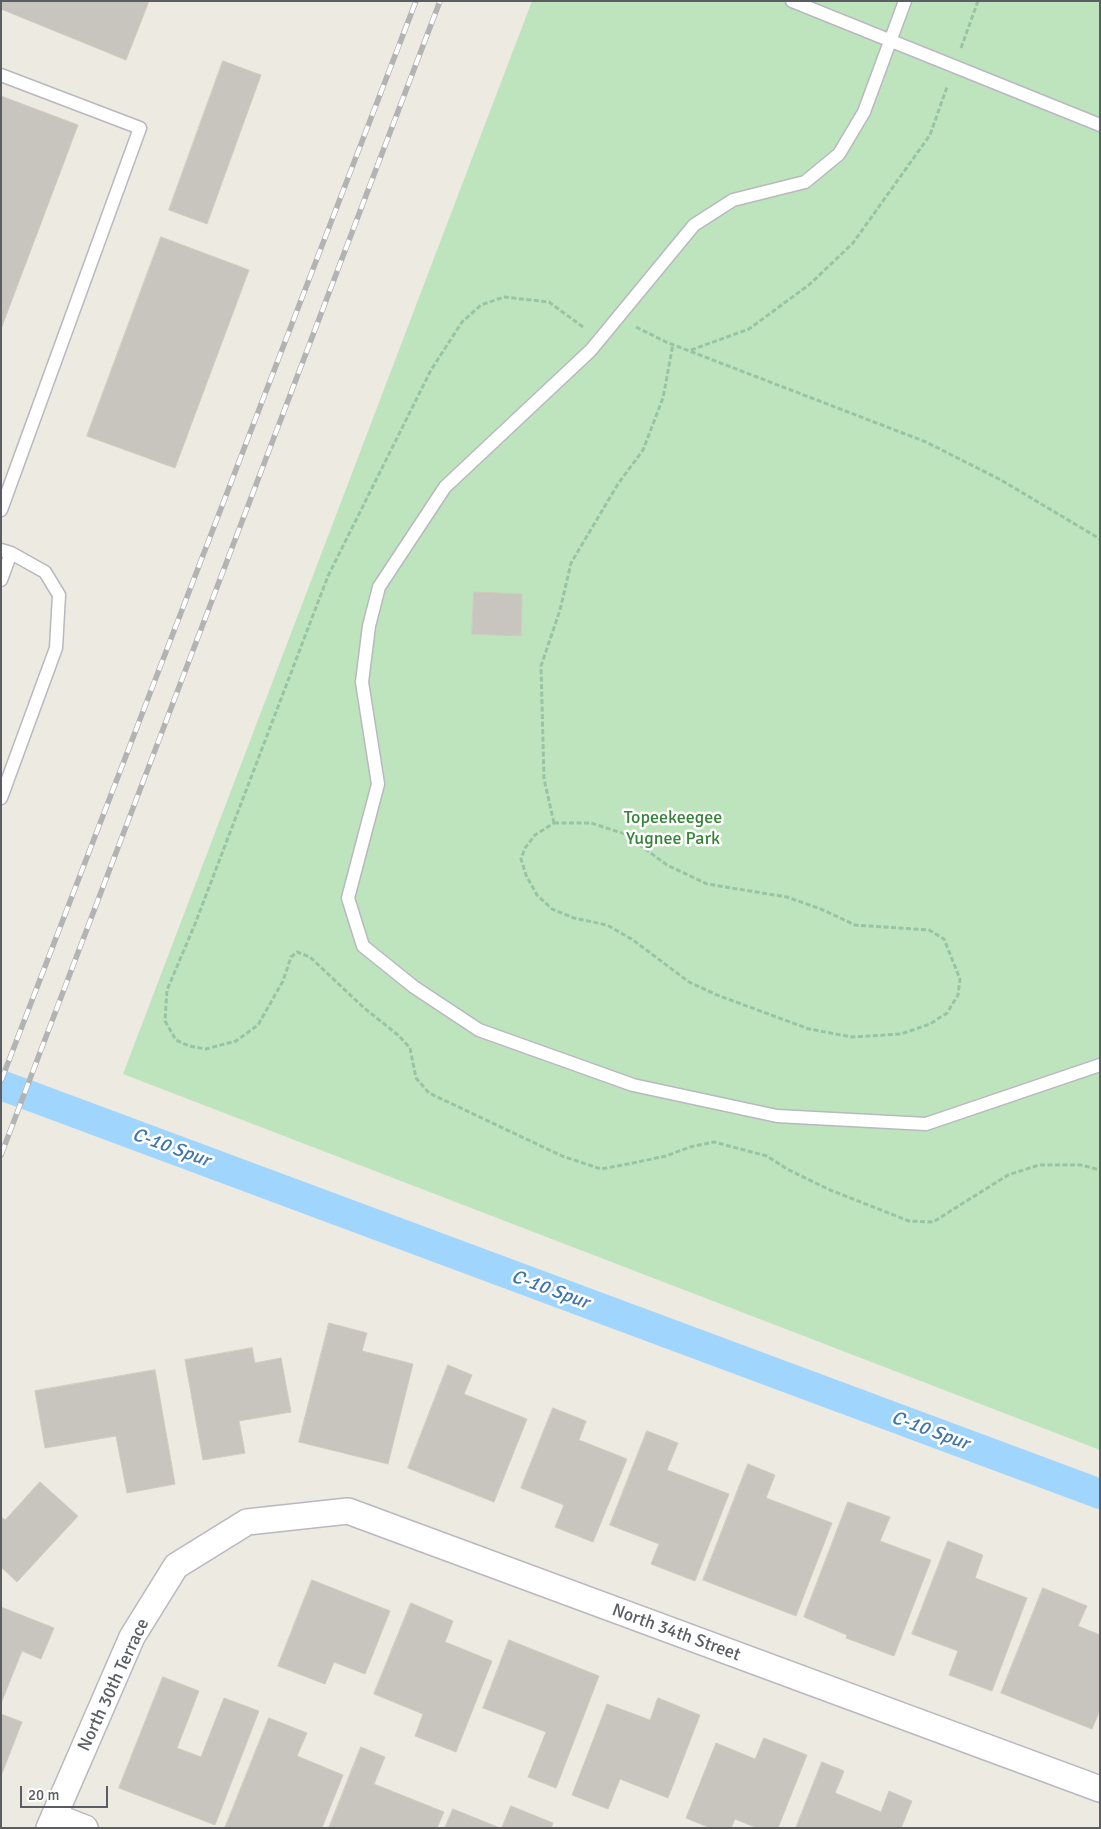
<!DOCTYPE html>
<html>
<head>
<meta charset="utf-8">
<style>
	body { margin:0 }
	#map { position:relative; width:1101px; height:1829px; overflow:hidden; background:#eceae1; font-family:Signika,sans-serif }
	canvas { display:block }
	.frame { position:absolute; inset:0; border:2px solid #5a5d62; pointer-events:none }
	.scale { position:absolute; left:20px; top:1786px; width:88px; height:22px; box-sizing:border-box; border:2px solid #5a5d62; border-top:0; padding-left:6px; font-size:15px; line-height:18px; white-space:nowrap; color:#5a5d62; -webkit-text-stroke:4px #fff; paint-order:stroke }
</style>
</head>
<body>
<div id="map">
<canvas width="1101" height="1829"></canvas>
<div class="frame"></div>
<div class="scale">20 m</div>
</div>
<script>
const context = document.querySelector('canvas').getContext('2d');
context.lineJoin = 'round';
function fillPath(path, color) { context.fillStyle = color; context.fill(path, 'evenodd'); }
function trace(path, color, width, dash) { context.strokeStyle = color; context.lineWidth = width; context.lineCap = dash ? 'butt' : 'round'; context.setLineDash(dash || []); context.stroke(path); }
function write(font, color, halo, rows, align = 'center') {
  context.font = font + ' Signika,sans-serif'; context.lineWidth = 5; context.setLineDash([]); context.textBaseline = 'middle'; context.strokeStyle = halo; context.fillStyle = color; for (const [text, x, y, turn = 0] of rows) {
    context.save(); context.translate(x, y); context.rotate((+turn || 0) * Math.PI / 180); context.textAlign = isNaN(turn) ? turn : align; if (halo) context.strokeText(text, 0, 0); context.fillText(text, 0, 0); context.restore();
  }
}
fillPath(new Path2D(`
	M 532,1 L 1100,1 L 1100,1450 L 123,1074 Z`), '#bee4bd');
trace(new Path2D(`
	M 1,1085 L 1100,1494`), '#a0d5fd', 30);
const building = new Path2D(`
	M 1,1 L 149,1 L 126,60 L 1,9 Z
	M 223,61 L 261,75 L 207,224 L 169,210 Z
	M 1,96 L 78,125 L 1,329 Z
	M 161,237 L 249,270 L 175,468 L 87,436 Z
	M 474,592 L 522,594 L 521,636 L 472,634 Z
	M 329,1323 L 367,1333 L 362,1351 L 413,1364 L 388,1464 L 299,1442 Z
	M 252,1348 L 255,1363 L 281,1358 L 291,1412 L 239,1421 L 245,1453 L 203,1460 L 185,1360 Z
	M 448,1365 L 472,1375 L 464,1394 L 527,1419 L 494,1502 L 408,1468 Z
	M 155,1370 L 175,1484 L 127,1493 L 116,1436 L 45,1448 L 35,1391 Z
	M 553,1408 L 586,1421 L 579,1440 L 627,1459 L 593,1542 L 555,1527 L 564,1505 L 521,1488 Z
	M 647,1431 L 678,1443 L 667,1470 L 729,1494 L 695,1581 L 651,1564 L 659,1544 L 610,1525 Z
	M 748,1464 L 775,1475 L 766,1498 L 832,1523 L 796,1616 L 703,1580 Z
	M 40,1482 L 78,1516 L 17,1582 L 1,1567 L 1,1517 L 5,1520 Z
	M 848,1502 L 890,1517 L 880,1541 L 931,1560 L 894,1656 L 846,1638 L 847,1635 L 804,1617 Z
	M 948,1541 L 983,1555 L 975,1578 L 1027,1598 L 992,1691 L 949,1675 L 958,1651 L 912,1634 Z
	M 312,1580 L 390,1611 L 365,1674 L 334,1662 L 325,1684 L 278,1666 Z
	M 1043,1588 L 1087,1606 L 1078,1626 L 1100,1635 L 1100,1710 L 1092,1729 L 1001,1693 Z
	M 411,1603 L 453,1621 L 445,1642 L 492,1661 L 456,1752 L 415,1736 L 423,1714 L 374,1694 Z
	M 1,1607 L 54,1628 L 41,1659 L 22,1651 L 2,1701 Z
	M 509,1640 L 599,1676 L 556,1788 L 528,1777 L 546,1732 L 483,1708 Z
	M 163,1677 L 199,1691 L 177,1748 L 201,1757 L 224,1698 L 259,1711 L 215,1825 L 119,1788 Z
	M 658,1698 L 700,1715 L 668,1798 L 620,1779 L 608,1809 L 572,1795 L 607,1704 L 650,1720 Z
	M 1,1714 L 22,1722 L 1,1776 Z
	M 269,1718 L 307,1733 L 297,1756 L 343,1775 L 322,1828 L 225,1828 Z
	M 764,1738 L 807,1755 L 778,1828 L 757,1828 L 735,1819 L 731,1828 L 710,1828 L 686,1818 L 716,1743 L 755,1759 Z
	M 361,1747 L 385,1757 L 374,1784 L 444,1812 L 437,1828 L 329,1828 Z
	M 822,1762 L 844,1771 L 835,1793 L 881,1812 L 889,1791 L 912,1801 L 901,1828 L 796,1828 Z
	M 511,1806 L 553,1823 L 551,1828 L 502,1828 Z
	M 453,1809 L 500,1828 L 445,1828 Z`);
fillPath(building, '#c8c4be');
trace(building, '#d1cbc0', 1);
const lane = new Path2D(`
	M 792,1 L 1100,125
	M 905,1 L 864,112 L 839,154 L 805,182 L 733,200 L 694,225 L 591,350 L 445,487 L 379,587 L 369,626 L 362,682 L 378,784 L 348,898 L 363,946 L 414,987 L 479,1030 L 633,1085 L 777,1116 L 926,1124 L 1100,1065
	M 1,75 L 140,128 L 1,510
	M 1,550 L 11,553 L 1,580
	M 1,798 L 56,648 L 59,595 L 45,572 L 11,553`);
const street = new Path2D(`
	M 54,1816 L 85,1828
	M 49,1828 L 132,1637 L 176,1566 L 247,1522 L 348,1511 L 1100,1789`);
trace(lane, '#b7b9be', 15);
trace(street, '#b7b9be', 28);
trace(new Path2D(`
	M 961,48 L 978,1
	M 583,327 L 549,302 L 504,297 L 481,305 L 462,322 L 431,370 L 328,576 L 195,924 L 167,990 L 165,1021 L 176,1040 L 189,1046 L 206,1049 L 236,1041 L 258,1025 L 283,981 L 291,957 L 297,952 L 310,957 L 363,1007 L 398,1035 L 410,1048 L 416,1078 L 429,1093 L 562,1156 L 601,1169 L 633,1163 L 666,1156 L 690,1147 L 714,1142 L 767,1156 L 787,1169 L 830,1190 L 909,1221 L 933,1222 L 1008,1175 L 1039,1165 L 1081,1165 L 1100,1170
	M 636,327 L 666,342 L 926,442 L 1001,480 L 1100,539
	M 691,350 L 749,329 L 810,284 L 853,243 L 930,135 L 947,87
	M 554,823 L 591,823 L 625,834 L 667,865 L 707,884 L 787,897 L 821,909 L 855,925 L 929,930 L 944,939 L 960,979 L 958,995 L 947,1013 L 930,1024 L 901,1034 L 852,1037 L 809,1029 L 717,995 L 689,982 L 633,940 L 607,925 L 574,918 L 552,909 L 537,895 L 526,875 L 521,859 L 525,848 L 535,835 Z
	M 554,823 L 544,779 L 541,666 L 560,610 L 571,563 L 618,484 L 643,450 L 663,398 L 673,344`), '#97c5a3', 3, [5, 2.5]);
trace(lane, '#fff', 12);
trace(street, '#fff', 25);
const rail = new Path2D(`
	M 1,1081 L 416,1
	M 1,1155 L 440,1`);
trace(rail, '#b2b3b3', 5.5);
trace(rail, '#fff', 4, [11]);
write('18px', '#368439', '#fff', [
	["Topeekeegee",673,818],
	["Yugnee Park",673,839]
]);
write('18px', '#5a5d62', '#fff', [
	["North 34th Street",676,1633,20],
	["North 30th Terrace",114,1685,-65]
]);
write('italic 19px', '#3e76ae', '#fff', [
	["C-10 Spur",171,1148,20],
	["C-10 Spur",550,1290,20],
	["C-10 Spur",930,1431,20]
]);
</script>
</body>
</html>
